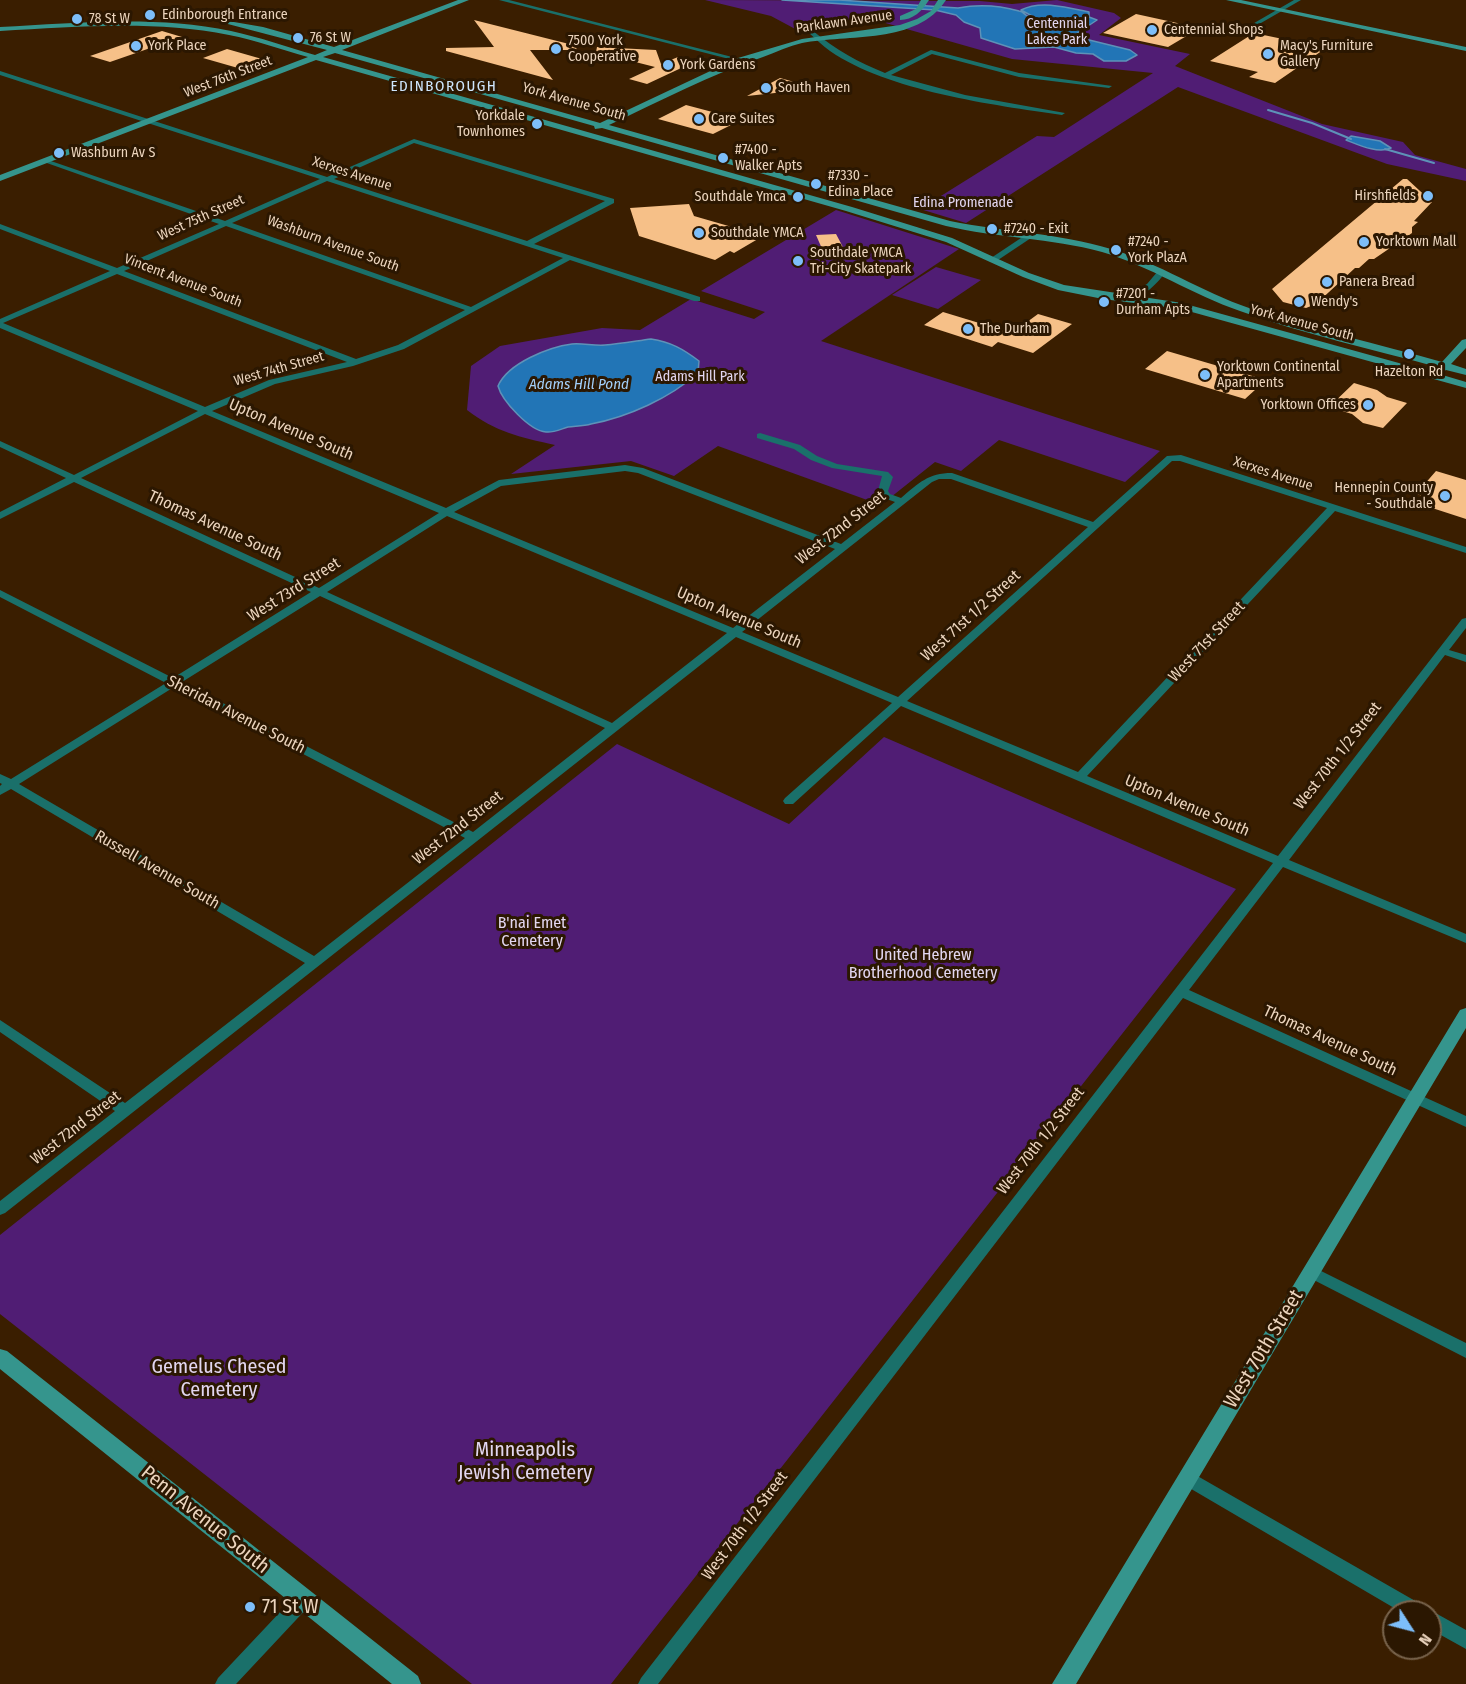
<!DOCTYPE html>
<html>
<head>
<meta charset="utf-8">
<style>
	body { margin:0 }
	#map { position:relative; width:1466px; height:1684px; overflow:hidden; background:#3a1e00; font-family:"Fira Sans Condensed",sans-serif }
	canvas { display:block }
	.north { position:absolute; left:1382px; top:1600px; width:60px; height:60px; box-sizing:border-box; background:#2b1701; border:2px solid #78634c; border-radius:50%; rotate:126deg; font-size:16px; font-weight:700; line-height:24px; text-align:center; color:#ebd4bd }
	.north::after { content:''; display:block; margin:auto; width:21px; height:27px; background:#7dbef9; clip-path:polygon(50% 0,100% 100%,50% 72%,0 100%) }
</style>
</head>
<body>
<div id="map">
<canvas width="1466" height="1684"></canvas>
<div class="north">N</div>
</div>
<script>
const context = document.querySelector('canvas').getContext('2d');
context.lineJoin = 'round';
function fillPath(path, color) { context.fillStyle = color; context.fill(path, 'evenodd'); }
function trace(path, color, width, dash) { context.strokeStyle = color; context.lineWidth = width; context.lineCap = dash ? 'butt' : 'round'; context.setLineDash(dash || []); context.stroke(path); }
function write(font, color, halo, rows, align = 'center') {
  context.font = font + ' "Fira Sans Condensed",sans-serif'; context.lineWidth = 6; context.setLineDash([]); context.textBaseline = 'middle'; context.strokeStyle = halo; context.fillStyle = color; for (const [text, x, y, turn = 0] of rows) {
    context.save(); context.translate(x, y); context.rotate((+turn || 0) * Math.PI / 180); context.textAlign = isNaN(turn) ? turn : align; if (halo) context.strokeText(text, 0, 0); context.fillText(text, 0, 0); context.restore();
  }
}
fillPath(new Path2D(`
	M 705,0 L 980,1 L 1012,4 L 1057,0 L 1114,13 L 1121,18 L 1099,35 L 1190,54 L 1175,66 L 1322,124 L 1403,142 L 1415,155 L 1466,169 L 1466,181 L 1387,164 L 1178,87 L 966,223 L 920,209 L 1037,136 L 1054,137 L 1153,73 L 1012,59 L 882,22 L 799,31 L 771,16 Z
	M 836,210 L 959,249 L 821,341 L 1160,451 L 1125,482 L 999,440 L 961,471 L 935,462 L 881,505 L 718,446 L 674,476 L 631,461 L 511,474 L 555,445 C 519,437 496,432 467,410 L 471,366 L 500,346 L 602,328 L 640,330 L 691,299 L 754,319 L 765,312 L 701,291 Z
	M 936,267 L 981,280 L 938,309 L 892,295 Z
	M 884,737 L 1236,889 L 611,1684 L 472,1684 L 0,1314 L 0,1235 L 617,744 L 789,824 Z`), '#501d74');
const water = new Path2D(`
	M 782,0 L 839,0 L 958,8 C 978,4 998,5 1019,11 C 1025,12 1023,15 1030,17 L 1032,16 L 1021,10 C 1040,0 1066,7 1089,12 L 1089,17 L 1097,20 L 1076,34 L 1077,37 L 1130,50 L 1137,55 L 1126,61 L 1104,61 L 1093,54 L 1076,53 L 1054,47 L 1015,49 L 981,38 L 980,28 L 964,22 L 956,15 L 935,10 Z
	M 1351,136 L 1380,141 L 1391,148 C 1378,154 1359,145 1346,140 Z
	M 651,339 C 671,342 683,349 699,361 L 698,373 C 670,398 628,417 591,424 C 584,426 576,426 568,427 C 561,429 553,433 546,432 C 530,431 502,401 498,386 C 508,363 549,347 572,344 C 583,343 594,346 605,345 C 620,344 636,341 651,339 Z`);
fillPath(water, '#2275b6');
trace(water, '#5e92b8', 1.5);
trace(new Path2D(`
	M 1268,110 L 1312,123 L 1351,139
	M 1385,149 L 1434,163`), '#5e92b8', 2);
fillPath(new Path2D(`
	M 1136,14 L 1200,28 L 1168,47 L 1103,33 Z
	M 474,20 L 577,46 L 576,50 L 530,50 L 553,80 L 446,51 L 446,48 L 494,47 Z
	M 162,31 L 182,37 L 110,62 L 90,56 Z
	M 1254,33 L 1326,48 L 1275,83 L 1249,77 L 1258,72 L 1210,61 Z
	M 597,47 L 656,50 L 661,64 L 678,57 L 694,62 L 647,84 L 629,79 L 655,67 L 596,52 Z
	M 227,49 L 262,59 L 238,68 L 203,58 Z
	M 780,78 L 798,83 L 775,93 L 747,96 Z
	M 686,105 L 720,114 L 741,120 L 713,134 L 658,119 Z
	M 1403,179 L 1407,179 L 1432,202 L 1414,221 L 1418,222 L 1412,227 L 1412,233 L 1374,259 L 1369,259 L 1359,268 L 1355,268 L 1316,304 L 1306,308 L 1283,302 L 1272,289 Z
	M 689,204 L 694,216 L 763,236 L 734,253 L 730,251 L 715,260 L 639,236 L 630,208 Z
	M 836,234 L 844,249 L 823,251 L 816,235 Z
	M 943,312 L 1012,333 L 1038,314 L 1072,324 L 1033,353 L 998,342 L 992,347 L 924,325 Z
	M 1167,351 L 1266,380 L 1245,399 L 1145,369 Z
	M 1354,383 L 1377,390 L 1387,397 L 1407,403 L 1383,428 L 1363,423 L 1352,414 L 1329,407 Z
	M 1436,471 L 1466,480 L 1466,519 L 1426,506 L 1433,499 L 1416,494 Z`), '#f6c088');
fillPath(new Path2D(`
	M 499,0 L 509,0 L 744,60 L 741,62 Z
	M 1294,0 L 1301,0 L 1254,27 L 1249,26 Z
	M 809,31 L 813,31 C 836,50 858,62 885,73 L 931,50 L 1019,73 L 1112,86 L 1109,88 L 1019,77 L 932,54 L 891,75 L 965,95 L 1065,113 L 1062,115 C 993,105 888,91 830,51 C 823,46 816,39 809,33 Z
	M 0,71 L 327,177 L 414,139 L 614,199 L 614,203 L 534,244 L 700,297 L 700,301 L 694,301 L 570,260 L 404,349 L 353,366 L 275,384 L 212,411 L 446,508 L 499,480 L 625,465 L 643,468 L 841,544 L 895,502 L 884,498 L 878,491 L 882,476 L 832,468 L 811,460 L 794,449 L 757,438 L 757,434 L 760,433 L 800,445 L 817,456 L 837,464 L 888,472 L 893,477 L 888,491 L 890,494 L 901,498 C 919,483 928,473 952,473 L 1093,522 L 1167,456 L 1181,455 L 1466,547 L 1466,553 L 1335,511 L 1087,776 L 1278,856 L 1462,619 L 1466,618 L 1466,628 L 1449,650 L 1466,655 L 1466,662 L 1445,655 L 1289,860 L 1466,934 L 1466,943 L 1283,867 L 1189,990 L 1466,1116 L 1466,1127 L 1183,998 L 658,1684 L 638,1684 L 641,1678 L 1273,863 L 901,706 L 793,804 L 785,804 L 783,801 L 785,798 L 892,703 L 736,637 L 5,1213 L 0,1215 L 0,1201 L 115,1111 L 0,1032 L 0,1020 L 125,1103 L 305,963 L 11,789 L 0,795 L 0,786 L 2,784 L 0,783 L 0,774 L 11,779 L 166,683 L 0,597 L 0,590 L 173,678 L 311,592 L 74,482 L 0,519 L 0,512 L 66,478 L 0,447 L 0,441 L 74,475 L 198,411 L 0,328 L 0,319 L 110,271 L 0,229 L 0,224 L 117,268 L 219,224 L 44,162 L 44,160 L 48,160 L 225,221 L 320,179 L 0,75 ZM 414,143 L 605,201 L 527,241 L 334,179 ZM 327,181 L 563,258 L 471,307 L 232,223 ZM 226,226 L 465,310 L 398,345 L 356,359 L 124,271 ZM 117,274 L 347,362 L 269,380 L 205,407 L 3,323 ZM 205,414 L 439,513 L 319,588 L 81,478 ZM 1172,461 L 1180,461 L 1327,508 L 1078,772 L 907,701 ZM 625,471 L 638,473 L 835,549 L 733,628 L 454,512 L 501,486 ZM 939,479 L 951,479 L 1088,527 L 898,697 L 742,632 L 932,482 ZM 447,516 L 727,633 L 612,723 L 327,592 ZM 320,596 L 605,728 L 473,832 L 182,682 ZM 174,687 L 465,838 L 314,956 L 19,784 Z
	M 1027,234 L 1034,236 L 995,262 L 988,260 Z
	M 1158,271 L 1165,273 C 1156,285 1141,300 1125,300 L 1125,296 L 1147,284 Z
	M 1311,1266 L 1466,1343 L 1466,1358 L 1306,1276 L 1303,1272 L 1306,1268 Z
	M 1187,1470 L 1424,1606 L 1427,1612 L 1430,1610 L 1466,1630 L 1466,1649 L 1430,1629 L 1430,1612 L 1401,1612 L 1181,1483 L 1179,1478 L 1181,1473 Z
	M 304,1591 L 310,1593 L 313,1599 L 310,1605 L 236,1684 L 215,1684 L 218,1678 L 298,1593 Z`), '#1a706a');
fillPath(new Path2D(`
	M 458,0 L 469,0 L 342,50 L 600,123 L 738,58 L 802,39 L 900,25 L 917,19 L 931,11 L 938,0 L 946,0 C 917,45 848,34 802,43 C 789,46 776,52 763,57 C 710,75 660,101 609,125 L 950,221 C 1004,232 1059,233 1111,249 C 1159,263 1202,292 1249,308 C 1312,329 1378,344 1442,362 L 1462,340 L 1466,339 L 1466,348 L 1451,364 L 1466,369 L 1466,375 L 1446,370 L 1439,374 L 1466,382 L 1466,388 L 1181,309 L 1103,299 L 1058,290 L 1023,277 L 946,242 L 846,211 L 316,60 L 0,181 L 0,175 L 308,57 C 282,50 255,40 229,35 C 154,20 76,27 0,31 L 0,27 C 76,23 155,15 231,31 C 259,37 287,47 315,55 L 327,50 L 224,23 L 228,21 L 263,27 L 334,47 ZM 335,53 L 594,126 L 595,129 L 602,128 L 946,226 C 997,238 1051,238 1102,252 C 1150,266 1193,295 1240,311 C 1303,334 1372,349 1437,367 L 1434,371 L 1435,373 L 1182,303 L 1064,285 L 1029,273 L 952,238 L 852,207 L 323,57 Z
	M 921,0 L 929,0 C 922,11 913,20 900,20 L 900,16 L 916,9 Z
	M 1226,0 L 1241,0 L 1466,47 L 1466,51 Z
	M 1466,1008 L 1466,1028 L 1076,1684 L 1052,1684 L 1460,1010 Z
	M 0,1349 L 7,1351 L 418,1676 L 421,1684 L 392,1684 L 0,1369 Z`), '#35958d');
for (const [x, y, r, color] of [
	[150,15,6,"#7dbef9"],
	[77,19,6,"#7dbef9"],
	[1152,30,6,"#7dbef9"],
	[298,38,6,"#7dbef9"],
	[136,46,6,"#7dbef9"],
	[556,49,6,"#7dbef9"],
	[1268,54,6,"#7dbef9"],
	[668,65,6,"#7dbef9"],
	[766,88,6,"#7dbef9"],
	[699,119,6,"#7dbef9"],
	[537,124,6,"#7dbef9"],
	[59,153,6,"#7dbef9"],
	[723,158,6,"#7dbef9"],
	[816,184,6,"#7dbef9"],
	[1428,196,6,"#7dbef9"],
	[798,197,6,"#7dbef9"],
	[992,229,6,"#7dbef9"],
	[699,233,6,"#7dbef9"],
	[1364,242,6,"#7dbef9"],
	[1116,250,6,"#7dbef9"],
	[798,261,6,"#7dbef9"],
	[1327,282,6,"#7dbef9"],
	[1104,302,6,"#7dbef9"],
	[1299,302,6,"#7dbef9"],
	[968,329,6,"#7dbef9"],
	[1409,354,6,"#7dbef9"],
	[1205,375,6,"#7dbef9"],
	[1368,405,6,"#7dbef9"],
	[1445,496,6,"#7dbef9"],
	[250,1607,6,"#7dbef9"]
]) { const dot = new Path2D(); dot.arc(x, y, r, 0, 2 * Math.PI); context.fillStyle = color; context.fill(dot); trace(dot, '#2b1701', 2); }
write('14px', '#ebd4bd', '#2b1701', [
	["Edinborough Entrance",162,15],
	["78 St W",89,19],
	["Centennial Shops",1164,30],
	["76 St W",310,38],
	["7500 York",568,41],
	["Cooperative",568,57],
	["York Place",148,46],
	["Macy's Furniture",1280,46],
	["Gallery",1280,62],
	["York Gardens",680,65],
	["South Haven",778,88],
	["Yorkdale",525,116,"right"],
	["Townhomes",525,132,"right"],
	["Care Suites",711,119],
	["#7400 -",735,150],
	["Walker Apts",735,166],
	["Washburn Av S",71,153],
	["#7330 -",828,176],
	["Edina Place",828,192],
	["Hirshfields",1416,196,"right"],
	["Southdale Ymca",786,197,"right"],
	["#7240 - Exit",1004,229],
	["Southdale YMCA",711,233],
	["#7240 -",1128,242],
	["York PlazA",1128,258],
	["Yorktown Mall",1376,242],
	["Southdale YMCA",810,253],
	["Tri-City Skatepark",810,269],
	["Panera Bread",1339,282],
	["#7201 -",1116,294],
	["Durham Apts",1116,310],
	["Wendy's",1311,302],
	["The Durham",980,329],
	["Yorktown Continental",1217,367],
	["Apartments",1217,383],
	["Hazelton Rd",1409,372,"center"],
	["Yorktown Offices",1356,405,"right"],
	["Hennepin County",1433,488,"right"],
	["- Southdale",1433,504,"right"]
], 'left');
write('14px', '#ebd4bd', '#2b1701', [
	["Parklawn Avenue",844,22,-8],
	["West 76th Street",228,77,-21],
	["York Avenue South",574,102,16],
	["Xerxes Avenue",352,174,18],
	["West 75th Street",201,218,-24],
	["Washburn Avenue South",333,244,20],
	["Vincent Avenue South",183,281,21],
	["York Avenue South",1302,323,15],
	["West 74th Street",279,369,-16],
	["Xerxes Avenue",1273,474,18]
]);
write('14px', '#e2d6f0', '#2b1701', [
	["Centennial",1057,24],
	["Lakes Park",1057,40],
	["Edina Promenade",963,203],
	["Adams Hill Park",700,377]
]);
context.letterSpacing = '1.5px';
write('15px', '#cfe6fd', '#2b1701', [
	["EDINBOROUGH",444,87]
]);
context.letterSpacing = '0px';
write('italic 15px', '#a2cff9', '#2b1701', [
	["Adams Hill Pond",579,385]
]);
write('16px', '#ebd4bd', '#2b1701', [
	["Upton Avenue South",291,430,23],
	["Thomas Avenue South",215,526,25],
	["West 72nd Street",841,528,-38],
	["West 73rd Street",294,590,-32],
	["West 71st 1/2 Street",971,616,-42],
	["Upton Avenue South",739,618,23],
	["West 71st Street",1207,642,-47],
	["Sheridan Avenue South",236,715,27],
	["West 70th 1/2 Street",1338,756,-52],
	["Upton Avenue South",1187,806,23],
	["West 72nd Street",458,828,-38],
	["Russell Avenue South",157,870,30],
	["Thomas Avenue South",1330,1041,25],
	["West 72nd Street",76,1128,-38],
	["West 70th 1/2 Street",1041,1141,-52],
	["West 70th 1/2 Street",745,1526,-53]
]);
write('16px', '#e2d6f0', '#2b1701', [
	["B'nai Emet",532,924],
	["Cemetery",532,942],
	["United Hebrew",923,956],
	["Brotherhood Cemetery",923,974]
]);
write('20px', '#ebd4bd', '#2b1701', [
	["West 70th Street",1264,1349,-59],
	["Penn Avenue South",205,1520,39]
]);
write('20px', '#e2d6f0', '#2b1701', [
	["Gemelus Chesed",219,1367],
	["Cemetery",219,1390],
	["Minneapolis",525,1450],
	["Jewish Cemetery",525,1473]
]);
write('20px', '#ebd4bd', '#2b1701', [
	["71 St W",262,1607]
], 'left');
</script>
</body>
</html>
